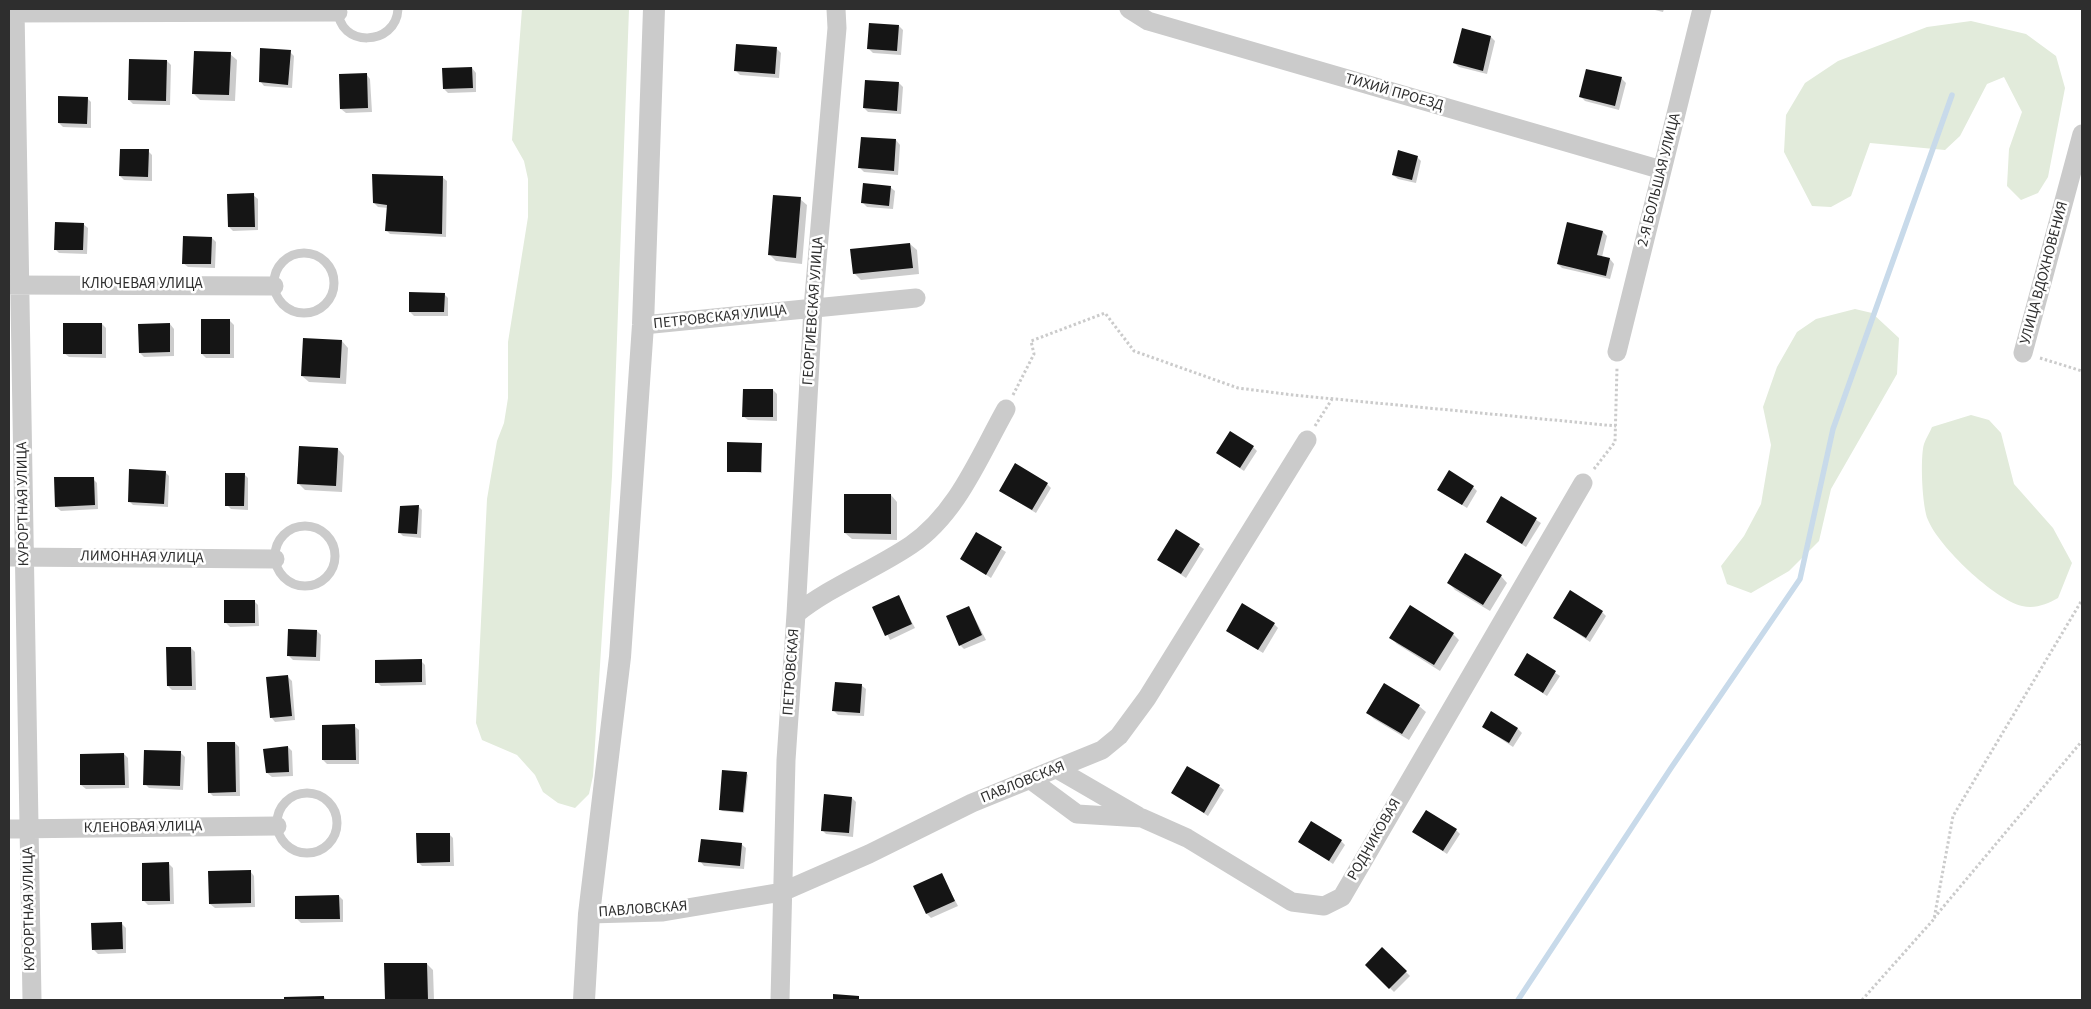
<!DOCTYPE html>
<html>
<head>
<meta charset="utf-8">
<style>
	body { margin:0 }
	#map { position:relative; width:2091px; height:1009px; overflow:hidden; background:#fff; font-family:"Source Sans 3",sans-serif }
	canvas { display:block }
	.frame { position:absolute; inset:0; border:10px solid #2e2e2e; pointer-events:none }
</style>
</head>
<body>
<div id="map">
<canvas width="2091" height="1009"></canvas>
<div class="frame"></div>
</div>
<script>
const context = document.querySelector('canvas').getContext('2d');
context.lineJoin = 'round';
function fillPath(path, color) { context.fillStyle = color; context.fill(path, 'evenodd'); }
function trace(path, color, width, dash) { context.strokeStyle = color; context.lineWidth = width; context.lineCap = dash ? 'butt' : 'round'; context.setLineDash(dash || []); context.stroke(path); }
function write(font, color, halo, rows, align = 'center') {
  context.font = font + ' "Source Sans 3",sans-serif'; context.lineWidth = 5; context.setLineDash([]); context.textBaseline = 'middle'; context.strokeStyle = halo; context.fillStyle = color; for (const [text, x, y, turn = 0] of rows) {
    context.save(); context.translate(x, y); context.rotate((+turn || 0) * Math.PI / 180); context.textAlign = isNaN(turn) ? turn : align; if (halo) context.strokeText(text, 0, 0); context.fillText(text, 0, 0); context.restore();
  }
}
fillPath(new Path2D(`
	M 522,9 L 629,9 L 612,476 L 593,776 L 589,794 L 575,808 L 558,803 L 543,792 L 535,775 L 517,755 L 482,740 L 476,723 L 487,499 L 497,441 L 504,423 L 508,398 L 508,342 L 528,217 L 528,179 L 524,161 L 512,140 Z
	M 1971,21 L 2026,34 L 2056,56 L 2065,88 L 2048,177 L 2038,193 L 2021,200 L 2007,186 L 2009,149 L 2022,112 L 2004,77 L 1987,84 L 1960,136 L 1945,150 L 1870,143 L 1851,196 L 1831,207 L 1812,206 L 1784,152 L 1786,115 L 1805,83 L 1838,61 L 1927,27 Z
	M 1855,309 L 1872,313 L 1899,338 L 1897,374 L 1831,489 L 1819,541 L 1789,571 L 1751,593 L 1727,584 L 1721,566 L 1744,536 L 1761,504 L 1771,445 L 1763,407 L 1777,367 L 1797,332 L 1816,319 Z
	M 1971,415 L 1989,420 L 2001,433 L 2014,484 L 2053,528 L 2072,563 L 2058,598 C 2047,604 2036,609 2022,606 C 1994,599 1939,547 1928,520 C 1922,507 1920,457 1924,444 C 1926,438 1930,432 1932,427 Z`), '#e2ebdb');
fillPath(new Path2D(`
	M 1651,9 L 1664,9 L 1663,12 Z
	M 899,26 L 903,30 L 901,55 L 873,53 L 868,48 Z
	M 1491,37 L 1495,41 L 1487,74 L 1459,67 L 1454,63 Z
	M 777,49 L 781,53 L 779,78 L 740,75 L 736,71 Z
	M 290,52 L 294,56 L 292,88 L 264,86 L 260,81 Z
	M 230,54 L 237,60 L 235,101 L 200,100 L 194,94 Z
	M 167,61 L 171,65 L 170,105 L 133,104 L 129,100 Z
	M 472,68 L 476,73 L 476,92 L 448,93 L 444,89 Z
	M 1587,70 L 1622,79 L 1626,83 L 1619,110 L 1585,101 L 1581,97 Z
	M 366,74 L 370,79 L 372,112 L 346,113 L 341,109 Z
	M 899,83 L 903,87 L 901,114 L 868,112 L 864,108 Z
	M 87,98 L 91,102 L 91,128 L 63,127 L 59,123 Z
	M 896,140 L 900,145 L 898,175 L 864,172 L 860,168 Z
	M 148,151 L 152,155 L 152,181 L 124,180 L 120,176 Z
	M 1417,157 L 1421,161 L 1416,183 L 1398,179 L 1393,175 Z
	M 442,177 L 447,181 L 446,237 L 390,234 L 386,230 L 388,208 L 378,207 L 374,203 Z
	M 890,187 L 895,191 L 893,209 L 867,207 L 863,203 Z
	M 253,195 L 258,199 L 258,230 L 233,231 L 229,227 Z
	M 800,199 L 807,205 L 802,264 L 776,261 L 770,255 Z
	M 83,224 L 88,228 L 87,254 L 59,253 L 55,249 Z
	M 1568,224 L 1603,232 L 1607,236 L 1602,257 L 1610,259 L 1614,264 L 1610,279 L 1562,268 L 1558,264 Z
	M 212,238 L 216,242 L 215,268 L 188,267 L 183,263 Z
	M 910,244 L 917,250 L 919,274 L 861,280 L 854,273 Z
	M 444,294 L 448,298 L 448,316 L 414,316 L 410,312 Z
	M 230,321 L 234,325 L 234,358 L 206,358 L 202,354 Z
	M 102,324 L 106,328 L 106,358 L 69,357 L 64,353 Z
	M 170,324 L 174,329 L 174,356 L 144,357 L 140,353 Z
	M 342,341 L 348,348 L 346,384 L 309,382 L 302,376 Z
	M 773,390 L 777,394 L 777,421 L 748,420 L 743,416 Z
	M 761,444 L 762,473 L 728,471 Z
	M 1253,447 L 1257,451 L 1244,471 L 1217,453 Z
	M 338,449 L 344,456 L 342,492 L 305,490 L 299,484 Z
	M 165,472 L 169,476 L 168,507 L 133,505 L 129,501 Z
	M 244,474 L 248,478 L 248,510 L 231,509 L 227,505 Z
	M 93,479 L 97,483 L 98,509 L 61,511 L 56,507 Z
	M 1047,484 L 1051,488 L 1036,513 L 1000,491 Z
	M 1473,487 L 1477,491 L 1467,508 L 1438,490 Z
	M 891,495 L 897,502 L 897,540 L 852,539 L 845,533 Z
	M 1502,498 L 1541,523 L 1526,547 L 1487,522 Z
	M 418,506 L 422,510 L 421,538 L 403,536 L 399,532 Z
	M 1177,531 L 1204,549 L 1186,578 L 1159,560 Z
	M 977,534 L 1006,552 L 991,578 L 962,559 Z
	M 1501,576 L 1507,583 L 1490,611 L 1455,590 L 1449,583 Z
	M 898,596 L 915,628 L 890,640 L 874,607 Z
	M 254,601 L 258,605 L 259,626 L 230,627 L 226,623 Z
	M 969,607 L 986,640 L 964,649 L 960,645 Z
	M 1602,612 L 1606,616 L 1590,642 L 1555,618 Z
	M 1274,624 L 1278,628 L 1263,653 L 1227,631 Z
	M 317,631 L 321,635 L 320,661 L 293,660 L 289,656 Z
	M 1453,634 L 1459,640 L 1440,671 L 1397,644 L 1391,638 Z
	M 191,648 L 195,652 L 196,690 L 172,690 L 168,686 Z
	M 1528,655 L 1560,676 L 1547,696 L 1515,675 Z
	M 421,661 L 425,665 L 426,685 L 381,686 L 377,682 Z
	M 287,676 L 292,681 L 295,720 L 275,722 L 271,717 Z
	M 861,685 L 866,689 L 864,716 L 838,715 L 834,711 Z
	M 1419,706 L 1426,712 L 1409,740 L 1374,719 L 1367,712 Z
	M 354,726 L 359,730 L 359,764 L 327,764 L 323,760 Z
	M 1483,727 L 1518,729 L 1522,733 L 1513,747 Z
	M 235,743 L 239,747 L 240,796 L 213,796 L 209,792 Z
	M 288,747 L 292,751 L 293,776 L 272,777 L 267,773 Z
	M 180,752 L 185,757 L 183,790 L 149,788 L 145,784 Z
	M 124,754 L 128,758 L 129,788 L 86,789 L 81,785 Z
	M 746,773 L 748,775 L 744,813 L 722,811 L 720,809 Z
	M 1219,786 L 1224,790 L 1208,816 L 1173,793 Z
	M 852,798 L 856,802 L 853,837 L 826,834 L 822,830 Z
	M 1456,830 L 1460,834 L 1447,854 L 1414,832 Z
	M 449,834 L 453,838 L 454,866 L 422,866 L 418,862 Z
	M 1341,841 L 1345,845 L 1333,864 L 1300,842 Z
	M 741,844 L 746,848 L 744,869 L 704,866 L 700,861 Z
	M 169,864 L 173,868 L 174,904 L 148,905 L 144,901 Z
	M 250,871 L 254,876 L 255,907 L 215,908 L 210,904 Z
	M 941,874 L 958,906 L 931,918 L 927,914 Z
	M 339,896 L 343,900 L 343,922 L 301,923 L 297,919 Z
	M 122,924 L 126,928 L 126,953 L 98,954 L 93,949 Z
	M 1383,949 L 1410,976 L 1394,992 L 1367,965 Z
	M 385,964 L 427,964 L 433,970 L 434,1000 L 386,1000 Z
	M 324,997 L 327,1000 L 285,1000 L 285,998 Z`), '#0003');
trace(new Path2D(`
	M 1518,1000 L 1671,768 L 1800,579 L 1833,429 L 1952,95`), '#c8daea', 5.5);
fillPath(new Path2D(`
	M 869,23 L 899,25 L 897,51 L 867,49 Z
	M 1462,28 L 1491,36 L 1483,71 L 1453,63 Z
	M 736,44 L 777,47 L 775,74 L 734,71 Z
	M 260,48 L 291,50 L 288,85 L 259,82 Z
	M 194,51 L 231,52 L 229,95 L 192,94 Z
	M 129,59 L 167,60 L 166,101 L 128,100 Z
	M 472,67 L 473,88 L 443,89 L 442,68 Z
	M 1586,69 L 1622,77 L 1615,106 L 1579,97 Z
	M 367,73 L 368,108 L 340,109 L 339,74 Z
	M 865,80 L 899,82 L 897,111 L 863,108 Z
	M 58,96 L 88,97 L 87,124 L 58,123 Z
	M 861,137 L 896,139 L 894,171 L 858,168 Z
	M 120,149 L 149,149 L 148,177 L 119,176 Z
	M 1398,150 L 1418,156 L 1412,180 L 1392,175 Z
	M 372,174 L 443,176 L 442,234 L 385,231 L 387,205 L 373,203 Z
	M 863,183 L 891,186 L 889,206 L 861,203 Z
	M 254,193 L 255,227 L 228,227 L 227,194 Z
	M 773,195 L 801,197 L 796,258 L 768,255 Z
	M 55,222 L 84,223 L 83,250 L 54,250 Z
	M 1567,222 L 1603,231 L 1597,255 L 1610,258 L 1606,276 L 1557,264 Z
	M 183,236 L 212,237 L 211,264 L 182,264 Z
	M 910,243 L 913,268 L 853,274 L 850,249 Z
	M 409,292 L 445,293 L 444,312 L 409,312 Z
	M 201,319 L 230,319 L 230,354 L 201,354 Z
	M 63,323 L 102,323 L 102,354 L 63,354 Z
	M 170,323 L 170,352 L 139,353 L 138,324 Z
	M 303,338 L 342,340 L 340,378 L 301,376 Z
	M 743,389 L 773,389 L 773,417 L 742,417 Z
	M 1230,431 L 1254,446 L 1240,468 L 1216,453 Z
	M 727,442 L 762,443 L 761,472 L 727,472 Z
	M 299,446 L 338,448 L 336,486 L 297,484 Z
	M 1015,463 L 1048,483 L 1032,510 L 999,491 Z
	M 129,469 L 166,471 L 164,504 L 128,502 Z
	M 1449,470 L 1474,486 L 1462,505 L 1437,490 Z
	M 225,473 L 245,473 L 244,506 L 225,506 Z
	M 54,477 L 94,477 L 95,505 L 55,507 Z
	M 844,494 L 891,494 L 891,534 L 844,533 Z
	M 1501,496 L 1537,518 L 1522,544 L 1486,522 Z
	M 419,505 L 417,534 L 398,533 L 400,506 Z
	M 1176,529 L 1200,544 L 1181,574 L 1157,560 Z
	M 976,532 L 1002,547 L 986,575 L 960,559 Z
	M 1465,553 L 1502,575 L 1483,605 L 1447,583 Z
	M 1570,590 L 1603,611 L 1586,638 L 1553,618 Z
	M 899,595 L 912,624 L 885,636 L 872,607 Z
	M 224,600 L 255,600 L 255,623 L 224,623 Z
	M 1242,603 L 1275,623 L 1258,650 L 1226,631 Z
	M 1410,605 L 1454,633 L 1434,665 L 1389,638 Z
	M 969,606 L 982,635 L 959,646 L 946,616 Z
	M 288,629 L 317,630 L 316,657 L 287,656 Z
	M 166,647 L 191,647 L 192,686 L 167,686 Z
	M 1527,653 L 1556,671 L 1543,693 L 1514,675 Z
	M 422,659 L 422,682 L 375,683 L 375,660 Z
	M 288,675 L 292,716 L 270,718 L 266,677 Z
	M 835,682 L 862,684 L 860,713 L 832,711 Z
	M 1384,683 L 1420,705 L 1402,734 L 1366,713 Z
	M 1491,711 L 1518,728 L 1509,743 L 1482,727 Z
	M 355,724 L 356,760 L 322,760 L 322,725 Z
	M 207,742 L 235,742 L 236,792 L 208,793 Z
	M 288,746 L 289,772 L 266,773 L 263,749 Z
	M 144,750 L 181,751 L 180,786 L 143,785 Z
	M 124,753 L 125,785 L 80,785 L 80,754 Z
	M 1187,766 L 1220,785 L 1204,813 L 1171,793 Z
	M 722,770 L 747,772 L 743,812 L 719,810 Z
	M 824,794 L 852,797 L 849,833 L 821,831 Z
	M 1426,810 L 1457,829 L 1443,851 L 1412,832 Z
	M 1311,821 L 1342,840 L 1329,861 L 1298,842 Z
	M 416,833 L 450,833 L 450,862 L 417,863 Z
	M 701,839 L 742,843 L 740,866 L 698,862 Z
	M 169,862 L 170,901 L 142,901 L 142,863 Z
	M 251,870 L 251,903 L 209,904 L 208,871 Z
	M 942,873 L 955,901 L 926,914 L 913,886 Z
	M 339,895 L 340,919 L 295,919 L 295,896 Z
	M 122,922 L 123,949 L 92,950 L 91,923 Z
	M 1382,947 L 1407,971 L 1389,989 L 1365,965 Z
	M 384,963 L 427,963 L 428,1000 L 385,1000 Z
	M 833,994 L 859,996 L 859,1000 L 833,1000 Z
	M 324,996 L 324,1000 L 284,1000 L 284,997 Z`), '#151515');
trace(new Path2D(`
	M 2040,358 L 2082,371
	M 1013,395 L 1034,354 L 1031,341 L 1105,313 L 1134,351 L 1238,388 L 1293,395 L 1616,426
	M 1315,426 L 1332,399
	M 1594,469 L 1615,442 L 1617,368
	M 1934,918 L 2082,741
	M 1862,1000 L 1934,919 L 1953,816 L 2082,600`), '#cbcbcb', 3, [2.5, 2.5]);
trace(new Path2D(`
	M 338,9 C 338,48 396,47 398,9
	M274 283a30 30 0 1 1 60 0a30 30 0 1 1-60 0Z
	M275 556a30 30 0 1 1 60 0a30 30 0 1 1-60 0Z
	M277 823a30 30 0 1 1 60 0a30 30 0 1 1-60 0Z`), '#cbcbcb', 9);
trace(new Path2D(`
	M 15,9 L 32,1000
	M 1129,9 L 1148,21 L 1662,170
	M 9,13 L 338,12
	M 9,285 L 274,286
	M 643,325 L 916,298
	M 1617,352 L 1702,9
	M 2023,353 L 2082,134
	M 9,557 L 275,559
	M 796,614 L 813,308 L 837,28 L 836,9
	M 1057,769 L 1138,816
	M 1031,780 L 1077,814 L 1142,818 L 1187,838 L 1292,902 L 1324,906 L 1342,897 L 1583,483
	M 9,829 L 277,826
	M 589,914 L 663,912 L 782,892 L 869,854 L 972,803 L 1102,750 L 1119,736 L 1147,698 L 1307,440
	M 780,1000 L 786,760 L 796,614 C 831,586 874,570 911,545 C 957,514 979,457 1006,409`), '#cbcbcb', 19);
trace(new Path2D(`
	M 584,1000 L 589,914 L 620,657 L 643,325 L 654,9`), '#cbcbcb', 22);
write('15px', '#2e2e2e', '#fff', [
	["ТИХИЙ ПРОЕЗД",1394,93,16],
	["2-Я БОЛЬШАЯ УЛИЦА",1660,180,-76],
	["УЛИЦА ВДОХНОВЕНИЯ",2045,273,-75],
	["КЛЮЧЕВАЯ УЛИЦА",142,285],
	["ГЕОРГИЕВСКАЯ УЛИЦА",814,311,-86],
	["ПЕТРОВСКАЯ УЛИЦА",720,318,-6],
	["КУРОРТНАЯ УЛИЦА",24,504,-91],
	["ЛИМОННАЯ УЛИЦА",142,558,1],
	["ПЕТРОВСКАЯ",792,672,-86],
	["ПАВЛОВСКАЯ",1023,783,-22],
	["КЛЕНОВАЯ УЛИЦА",143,828,-1],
	["РОДНИКОВАЯ",1375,840,-60],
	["КУРОРТНАЯ УЛИЦА",30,909,-91],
	["ПАВЛОВСКАЯ",643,910,-4]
]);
</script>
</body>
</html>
